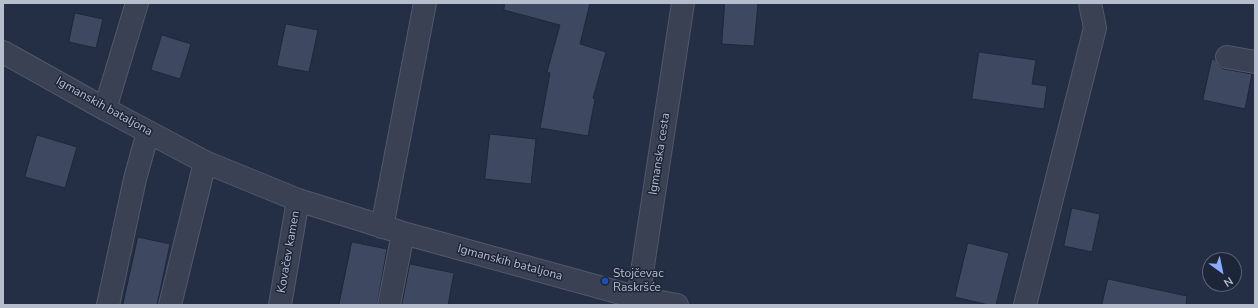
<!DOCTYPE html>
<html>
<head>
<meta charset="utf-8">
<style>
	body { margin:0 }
	#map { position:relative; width:1258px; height:308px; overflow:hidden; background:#242e44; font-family:"Nunito Sans",sans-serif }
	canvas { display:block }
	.frame { position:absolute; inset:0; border:4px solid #b6bdcd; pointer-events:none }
	.north { position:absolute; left:1202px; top:252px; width:40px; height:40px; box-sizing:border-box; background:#1d2639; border:1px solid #5a6274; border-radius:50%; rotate:147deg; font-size:11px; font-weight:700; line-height:16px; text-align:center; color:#b6bdcd }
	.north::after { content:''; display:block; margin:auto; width:14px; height:18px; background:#89abff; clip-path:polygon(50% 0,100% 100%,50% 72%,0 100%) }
</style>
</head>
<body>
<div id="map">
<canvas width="1258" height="308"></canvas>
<div class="frame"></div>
<div class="north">N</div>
</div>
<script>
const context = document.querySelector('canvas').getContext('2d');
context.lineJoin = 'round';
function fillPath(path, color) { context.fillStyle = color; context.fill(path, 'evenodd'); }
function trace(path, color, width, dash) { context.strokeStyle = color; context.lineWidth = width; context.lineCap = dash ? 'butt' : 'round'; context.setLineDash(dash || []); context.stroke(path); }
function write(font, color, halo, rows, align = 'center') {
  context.font = font + ' "Nunito Sans",sans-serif'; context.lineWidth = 3; context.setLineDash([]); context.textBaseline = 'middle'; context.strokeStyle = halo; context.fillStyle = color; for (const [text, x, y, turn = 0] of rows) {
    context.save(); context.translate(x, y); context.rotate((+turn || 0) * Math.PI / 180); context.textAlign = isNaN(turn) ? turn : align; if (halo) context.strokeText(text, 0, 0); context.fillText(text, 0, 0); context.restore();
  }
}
const building = new Path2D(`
	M 505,3 L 590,3 L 580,44 L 606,52 L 593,98 L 595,99 L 588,136 L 540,128 L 550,73 L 547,72 L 560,25 L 504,10 Z
	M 725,3 L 758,3 L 754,46 L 722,44 Z
	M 75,13 L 103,19 L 96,48 L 69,42 Z
	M 286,24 L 318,30 L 309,72 L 277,66 Z
	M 162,35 L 191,44 L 180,79 L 151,70 Z
	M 979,52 L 1036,60 L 1032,84 L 1047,86 L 1044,109 L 972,99 Z
	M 1212,59 L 1215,60 L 1219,66 L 1224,69 L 1252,74 L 1245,109 L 1203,100 Z
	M 490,134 L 536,139 L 531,184 L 485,179 Z
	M 37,135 L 77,147 L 65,188 L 25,177 Z
	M 1072,208 L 1100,214 L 1092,252 L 1064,246 Z
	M 138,237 L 170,244 L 157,305 L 123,305 Z
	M 352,242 L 387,249 L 377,305 L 339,305 Z
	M 968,243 L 1009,253 L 996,305 L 989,305 L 955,297 Z
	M 410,264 L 454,273 L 448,305 L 402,305 Z
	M 1108,279 L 1187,296 L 1186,305 L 1102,305 Z`);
fillPath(building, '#3e4961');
trace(building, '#1f283b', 1);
const street = new Path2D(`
	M 3,52 L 105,109 L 205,162 L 298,200 L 403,233 L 639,298 L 677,305
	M 1227,57 L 1255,62
	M 105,109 L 137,3
	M 382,227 L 425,3
	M 108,305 L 135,179 L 148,132
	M 170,305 L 205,162
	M 280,305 L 298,200
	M 389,305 L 403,233
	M 637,305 L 683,3
	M 1025,305 L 1095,28 L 1090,3`);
trace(street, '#51596b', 24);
trace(street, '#394153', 22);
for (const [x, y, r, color] of [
	[605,281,4,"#1a4fb4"]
]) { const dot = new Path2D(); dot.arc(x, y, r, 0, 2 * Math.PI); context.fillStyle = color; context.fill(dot); trace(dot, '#1d2639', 1.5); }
write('12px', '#b6bdcd', '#1d2639', [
	["Igmanskih bataljona",104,107,29],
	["Igmanska cesta",660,154,-81],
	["Kovačev kamen",289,252,-80],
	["Igmanskih bataljona",510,263,15]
]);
write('12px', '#b6bdcd', '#1d2639', [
	["Stojčevac",613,274],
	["Raskršće",613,288]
], 'left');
</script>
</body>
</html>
